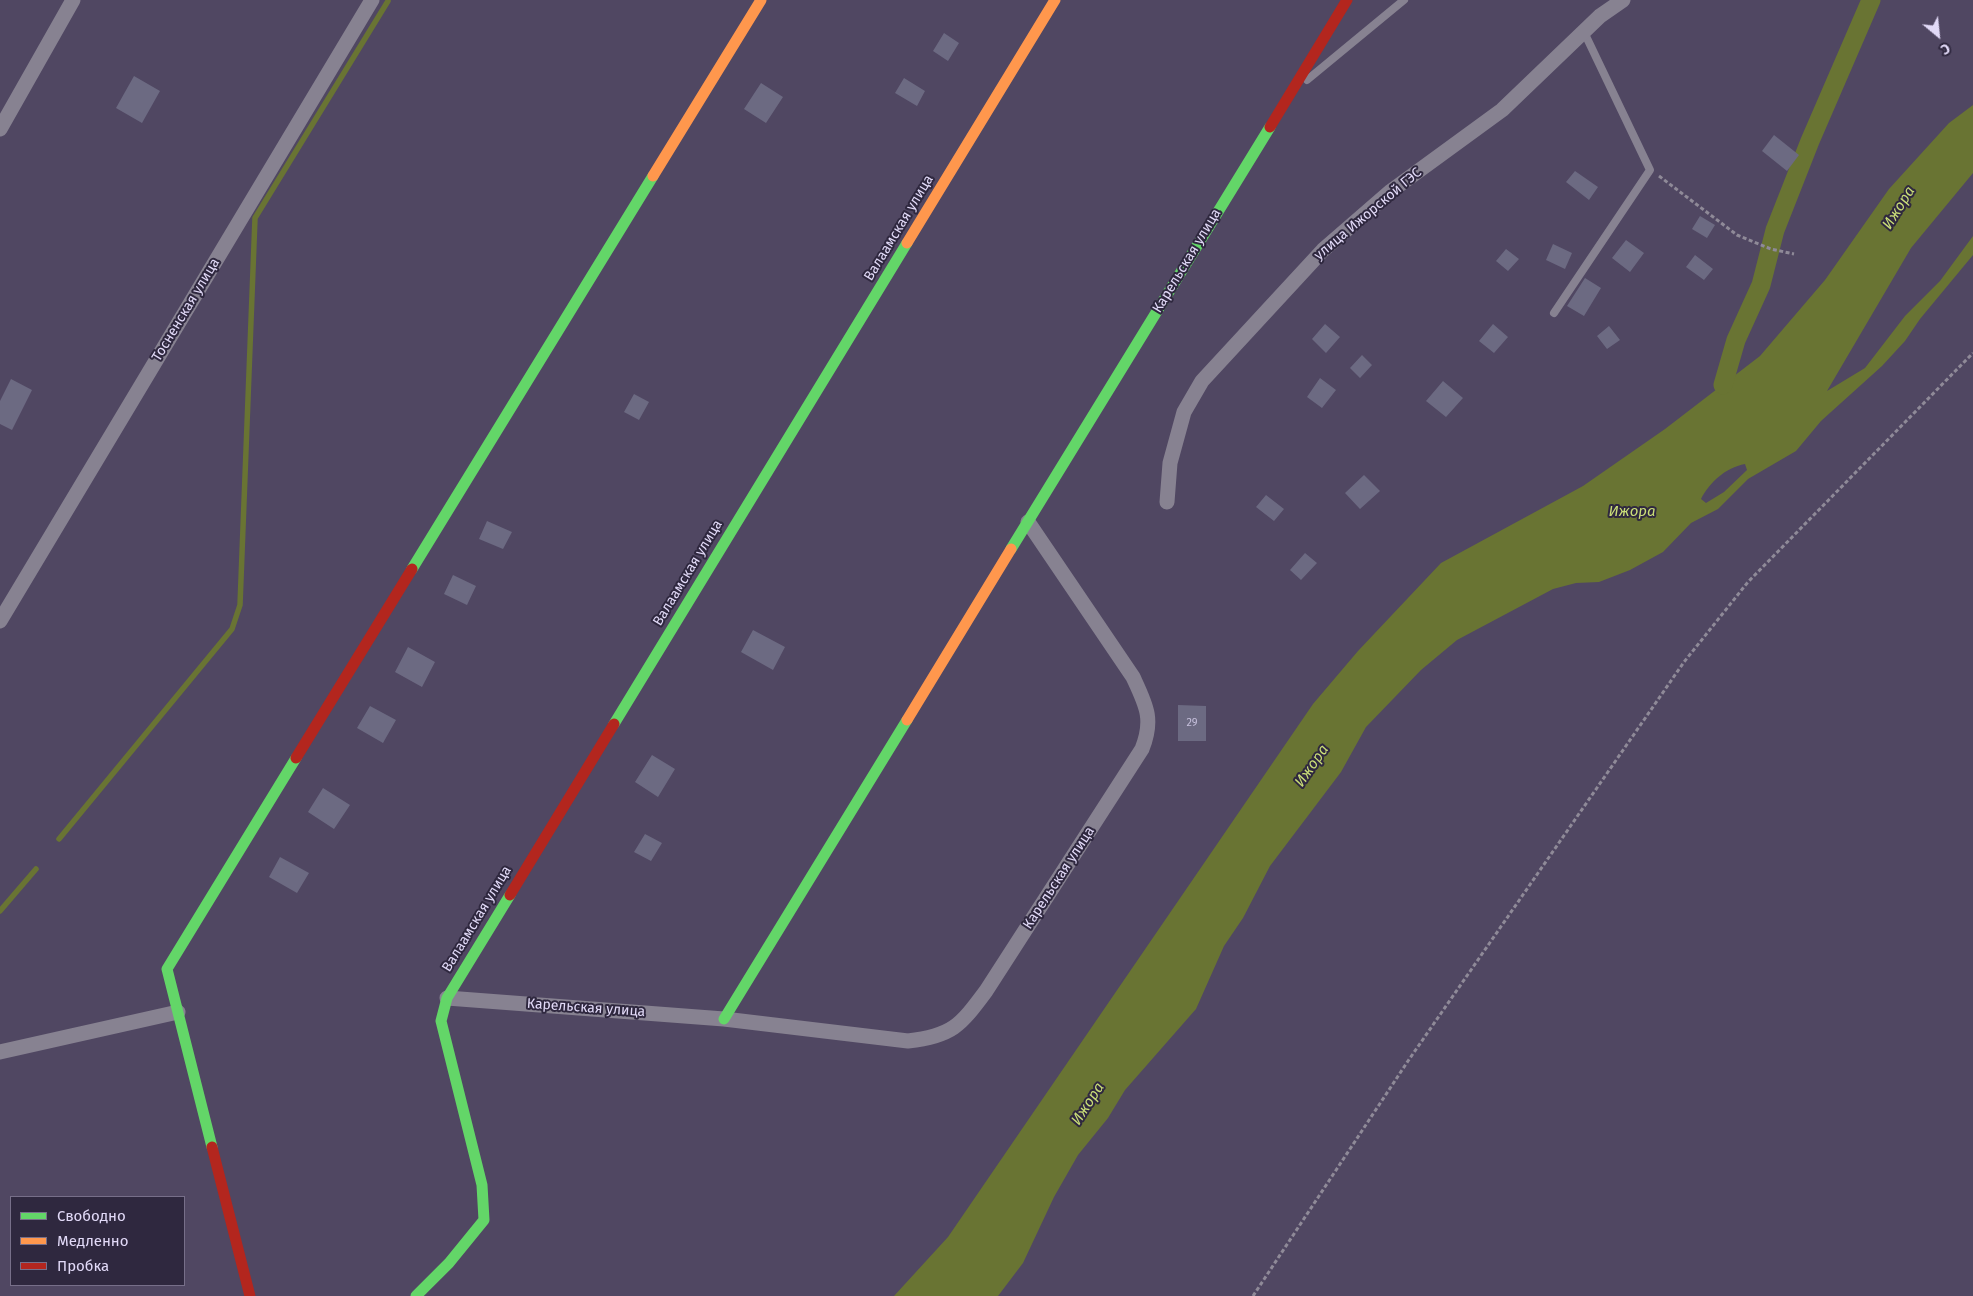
<!DOCTYPE html>
<html>
<head>
<meta charset="utf-8">
<style>
	body { margin:0 }
	#map { position:relative; width:1973px; height:1296px; overflow:hidden; background:#504762; font-family:"Fira Sans",sans-serif }
	canvas { display:block }
	.legend { position:absolute; left:10px; top:1196px; width:175px; height:90px; box-sizing:border-box; background:#2f283f; border:1px solid #776f89; margin:0; padding:6px 9px; list-style:none; font-size:15px; color:#e2daf8 }
	.legend li { display:flex; align-items:center; gap:10px; height:25px }
	.legend b { width:25px; border:1px solid #776f89 }
	.north { position:absolute; left:1913px; top:10px; width:50px; height:50px; -webkit-text-stroke:4px #2f283f; paint-order:stroke; rotate:152deg; font-size:14px; font-weight:700; line-height:20px; text-align:center; color:#e2daf8 }
	.north::after { content:''; display:block; margin:auto; width:18px; height:22px; background:#e2daf8; clip-path:polygon(50% 0,100% 100%,50% 72%,0 100%) }
</style>
</head>
<body>
<div id="map">
<canvas width="1973" height="1296"></canvas>
<ul class="legend">
<li><b style="height:6px;background:#63d668"></b>Свободно</li>
<li><b style="height:6px;background:#ff974d"></b>Медленно</li>
<li><b style="height:6px;background:#b3261e"></b>Пробка</li>
</ul>
<div class="north">С</div>
</div>
<script>
const context = document.querySelector('canvas').getContext('2d');
context.lineJoin = 'round';
function fillPath(path, color) { context.fillStyle = color; context.fill(path, 'evenodd'); }
function trace(path, color, width, dash) { context.strokeStyle = color; context.lineWidth = width; context.lineCap = dash ? 'butt' : 'round'; context.setLineDash(dash || []); context.stroke(path); }
function write(font, color, halo, rows, align = 'center') {
  context.font = font + ' "Fira Sans",sans-serif'; context.lineWidth = 4; context.setLineDash([]); context.textBaseline = 'middle'; context.strokeStyle = halo; context.fillStyle = color; for (const [text, x, y, turn = 0] of rows) {
    context.save(); context.translate(x, y); context.rotate((+turn || 0) * Math.PI / 180); context.textAlign = isNaN(turn) ? turn : align; if (halo) context.strokeText(text, 0, 0); context.fillText(text, 0, 0); context.restore();
  }
}
fillPath(new Path2D(`
	M 1973,105 L 1973,173 L 1911,248 L 1827,391 L 1865,368 L 1905,316 L 1940,281 L 1973,236 L 1973,255 L 1920,319 L 1905,341 L 1882,366 L 1821,421 L 1796,451 L 1748,479 L 1718,509 L 1691,523 L 1663,552 L 1630,570 L 1599,582 L 1576,583 L 1553,589 L 1457,640 L 1421,670 L 1366,727 L 1341,772 L 1270,866 L 1243,918 L 1224,946 L 1196,1009 L 1125,1090 L 1108,1118 L 1078,1155 L 1054,1197 L 1023,1263 L 998,1296 L 894,1296 L 948,1237 L 1313,704 L 1358,651 L 1441,563 L 1583,486 L 1665,429 L 1760,356 L 1825,280 L 1889,189 L 1949,123 ZM 1745,464 L 1747,470 L 1724,492 L 1706,503 L 1701,499 C 1710,482 1725,468 1745,464 Z`), '#697433');
trace(new Path2D(`
	M 59,839 L 232,629 L 240,605 L 255,218 L 388,1
	M 0,911 L 36,869`), '#697433', 5.5);
trace(new Path2D(`
	M 1723,385 L 1736,340 L 1761,285 L 1775,230 L 1810,141 L 1871,0`), '#697433', 19);
fillPath(new Path2D(`
	M 944,33 L 959,43 L 948,61 L 933,51 Z
	M 134,76 L 160,91 L 142,123 L 116,108 Z
	M 904,78 L 925,91 L 917,106 L 895,93 Z
	M 761,83 L 783,97 L 766,123 L 744,109 Z
	M 1774,135 L 1799,155 L 1787,171 L 1762,151 Z
	M 1575,171 L 1598,187 L 1589,200 L 1566,182 Z
	M 1700,216 L 1715,225 L 1707,238 L 1692,229 Z
	M 1626,240 L 1644,253 L 1630,272 L 1612,258 Z
	M 1553,244 L 1572,253 L 1565,269 L 1546,260 Z
	M 1506,249 L 1519,259 L 1508,271 L 1496,261 Z
	M 1695,255 L 1713,269 L 1704,280 L 1686,267 Z
	M 1585,278 L 1601,288 L 1584,316 L 1567,306 Z
	M 1325,324 L 1340,337 L 1326,353 L 1312,339 Z
	M 1493,324 L 1508,337 L 1494,353 L 1479,341 Z
	M 1609,326 L 1620,340 L 1607,349 L 1597,336 Z
	M 1362,355 L 1372,365 L 1360,378 L 1350,368 Z
	M 1320,378 L 1336,390 L 1322,408 L 1307,397 Z
	M 11,379 L 32,390 L 12,430 L 0,424 L 0,401 Z
	M 1443,381 L 1463,398 L 1446,417 L 1426,401 Z
	M 634,394 L 649,402 L 639,420 L 624,412 Z
	M 1364,475 L 1380,491 L 1360,509 L 1345,493 Z
	M 1266,495 L 1284,509 L 1274,521 L 1256,507 Z
	M 487,521 L 512,532 L 503,549 L 479,539 Z
	M 1305,553 L 1317,563 L 1301,580 L 1290,570 Z
	M 453,575 L 476,586 L 467,605 L 444,594 Z
	M 753,630 L 785,647 L 773,670 L 741,652 Z
	M 408,647 L 435,662 L 422,687 L 395,672 Z
	M 1178,705 L 1206,706 L 1206,741 L 1178,741 Z
	M 370,706 L 396,720 L 383,743 L 357,728 Z
	M 652,755 L 675,769 L 658,797 L 635,782 Z
	M 323,788 L 350,805 L 334,829 L 308,812 Z
	M 645,834 L 662,843 L 651,861 L 634,852 Z
	M 280,857 L 309,873 L 297,893 L 269,877 Z`), '#6c6a82');
trace(new Path2D(`
	M 1659,176 L 1737,235 L 1771,249 L 1794,254
	M 1253,1296 L 1408,1061 L 1684,662 L 1748,582 L 1973,353`), '#8f8a98', 3, [4, 2.5]);
trace(new Path2D(`
	M 1307,80 L 1404,0
	M 1554,313 L 1650,170 L 1584,32`), '#878291', 8);
trace(new Path2D(`
	M 0,129 L 73,0
	M 1167,502 L 1170,463 L 1184,412 L 1202,381 L 1323,250 L 1391,191 L 1502,110 L 1600,16 L 1623,0
	M 0,621 L 372,0
	M 447,998 L 724,1019 L 908,1041 C 952,1036 960,1026 986,991 L 1142,749 C 1154,719 1146,705 1133,677 L 1028,522
	M 0,1052 L 178,1012`), '#878291', 15);
trace(new Path2D(`
	M 1011,549 L 1270,127
	M 412,569 L 653,176
	M 614,724 L 907,243
	M 724,1019 L 907,720
	M 212,1147 L 167,969 L 296,758
	M 416,1296 L 449,1263 L 484,1220 L 482,1185 L 441,1021 L 447,998 L 510,895`), '#63d668', 11);
trace(new Path2D(`
	M 653,176 L 761,0
	M 907,243 L 1055,0
	M 907,720 L 1011,549`), '#ff974d', 11);
trace(new Path2D(`
	M 1270,127 L 1347,0
	M 296,758 L 412,569
	M 510,895 L 614,724
	M 212,1147 L 250,1296`), '#b3261e', 11);
write('11px', '#c4beda', null, [
	["29",1192,723]
]);
write('14px', '#e2daf8', '#2f283f', [
	["улица Ижорской ГЭС",1368,214,-40],
	["Валаамская улица",899,228,-59],
	["Карельская улица",1187,261,-59],
	["Тосненская улица",186,310,-59],
	["Валаамская улица",688,573,-59],
	["Карельская улица",1059,878,-57],
	["Валаамская улица",477,919,-59],
	["Карельская улица",586,1008,4]
]);
write('italic 15px', '#cade78', '#2f283f', [
	["Ижора",1899,208,-58],
	["Ижора",1632,512],
	["Ижора",1312,766,-55],
	["Ижора",1088,1104,-57]
]);
</script>
</body>
</html>
